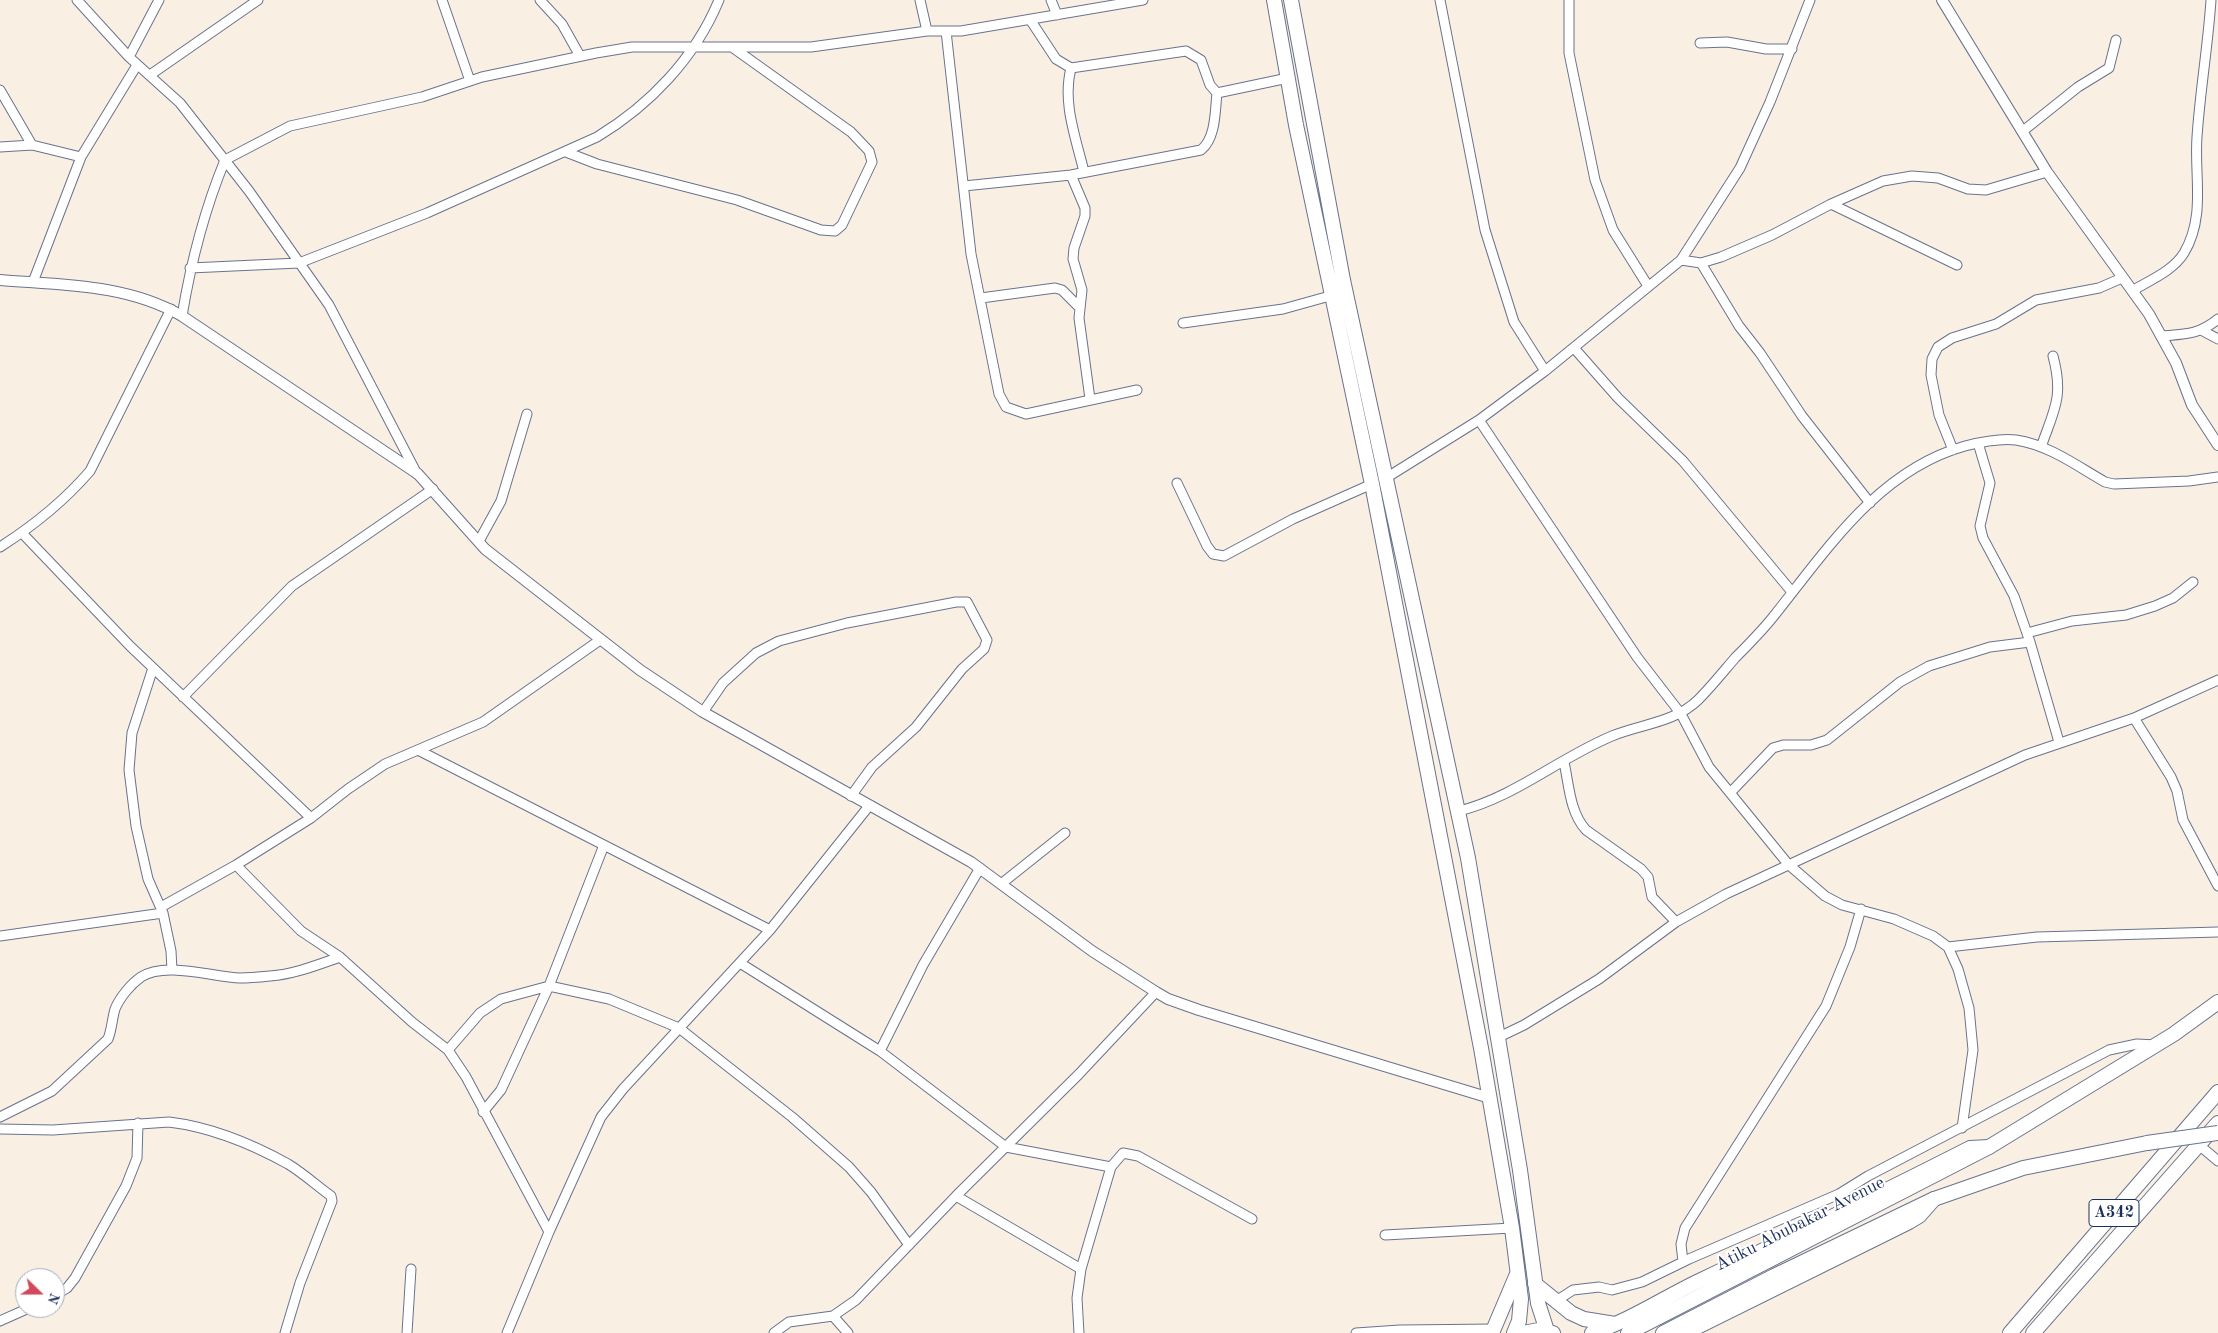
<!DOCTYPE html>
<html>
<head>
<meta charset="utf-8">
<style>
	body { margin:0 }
	#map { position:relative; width:2218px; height:1333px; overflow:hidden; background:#f9f0e3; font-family:"Old Standard TT",serif }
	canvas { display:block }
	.north { position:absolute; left:15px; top:1268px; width:50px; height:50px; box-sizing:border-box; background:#fff; border:1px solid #a4acbf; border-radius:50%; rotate:112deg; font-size:14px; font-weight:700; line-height:20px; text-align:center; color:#1b2f5e }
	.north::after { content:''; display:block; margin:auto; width:18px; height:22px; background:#d1495b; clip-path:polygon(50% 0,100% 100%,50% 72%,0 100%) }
</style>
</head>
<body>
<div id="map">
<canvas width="2218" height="1333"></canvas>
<div class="north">N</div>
</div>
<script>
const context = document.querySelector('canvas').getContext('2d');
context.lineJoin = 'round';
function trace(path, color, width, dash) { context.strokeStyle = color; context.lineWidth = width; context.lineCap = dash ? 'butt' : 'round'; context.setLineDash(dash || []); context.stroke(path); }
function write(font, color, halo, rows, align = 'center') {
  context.font = font + ' "Old Standard TT",serif'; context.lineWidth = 4.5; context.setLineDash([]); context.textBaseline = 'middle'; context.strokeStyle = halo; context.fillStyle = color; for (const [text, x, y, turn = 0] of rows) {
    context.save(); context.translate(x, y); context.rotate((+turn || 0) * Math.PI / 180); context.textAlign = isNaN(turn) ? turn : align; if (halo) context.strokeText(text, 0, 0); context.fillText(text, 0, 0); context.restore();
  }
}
const minor = new Path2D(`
	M 77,0 L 129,57 L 180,103 L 249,191 L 329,305 L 417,474
	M 442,0 L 470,81
	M 540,0 L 562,24 L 580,56
	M 920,0 L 927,31
	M 1051,0 L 1057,15
	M 1440,0 L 1485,230 L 1514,322 L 1545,371
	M 1569,0 L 1569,53 L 1595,180 L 1613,230 L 1648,286
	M 1031,21 L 1056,59 L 1071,68 L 1186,51 L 1201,60 L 1210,85 L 1217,93
	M 946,31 L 971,254 L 999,394 L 1006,407 L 1026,414 L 1137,390
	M 1700,43 L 1727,42 L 1766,49 L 1792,49
	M 129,57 L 159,0
	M 1071,68 C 1062,103 1076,138 1084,172
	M 150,75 L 258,0
	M 0,90 L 32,145
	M 1217,93 L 1288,78
	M 2023,131 L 2078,87 L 2109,68 L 2116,40
	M 0,147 L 32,145 L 81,157
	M 566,152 L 597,164 L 737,200 L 821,230 L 835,231 L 842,225 L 872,162 L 869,151 L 851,132 L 732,47
	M 1071,175 L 1085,208 L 1085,216 L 1074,248 L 1073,259 L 1082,290 L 1079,318 L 1090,399
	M 964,186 L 1071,175 L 1201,150 C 1216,138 1215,111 1217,93
	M 1831,204 L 1957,265
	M 1681,260 L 1701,263 L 1721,257 L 1772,235 L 1831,204 L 1883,181 L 1912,176 L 1938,178 L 1968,189 L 1986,190 L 2047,172
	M 1701,263 L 1739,326 L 1760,353 L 1802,416 L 1870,503
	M 190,268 L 299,263 L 427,213 L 597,137 C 650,105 695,58 719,0
	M 33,282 L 81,157 L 137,65
	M 2132,291 C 2150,280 2173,271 2184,253 C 2206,216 2194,175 2197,137 C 2200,91 2208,46 2211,0
	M 981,298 L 1055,288 L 1062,290 L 1080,308
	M 182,316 C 191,262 204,211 225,160 L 290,126 L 422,97 L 482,77 L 596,53 L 632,47 L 811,47 L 927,31 L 961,31 L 1143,0
	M 1183,323 L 1283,309 L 1337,294
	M 2203,331 L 2218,339
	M 2161,336 C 2186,334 2198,335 2218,319
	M 1574,348 L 1618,398 L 1683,461 L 1792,592
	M 1479,420 L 1637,657 L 1681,714 L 1709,767 L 1788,864 L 1825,896 L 1842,905 L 1894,919 L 1933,936 L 1948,947 L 1958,969 L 1969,1008 L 1973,1050 L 1962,1128
	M 1978,443 L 1990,483 L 1980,526 L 1983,538 L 2014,596 L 2030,642 L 2059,742
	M 2041,447 C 2054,410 2064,397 2053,356
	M 1953,450 L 1939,415 L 1931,375 L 1932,359 L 1938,347 L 1952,338 L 1996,324 L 2036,300 L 2099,288 L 2122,278
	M 1386,478 L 1479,420 L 1545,371 L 1681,260 L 1740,168 L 1770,102 L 1810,0
	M 1177,483 L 1207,546 L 1213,554 L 1224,556 L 1293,519 L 1372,484
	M 22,533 L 130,646 L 311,818
	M 479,541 L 501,501 L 527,414
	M 0,547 C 33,526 65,500 90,471 L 171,309
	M 2027,633 L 2072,621 L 2126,615 L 2155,606 L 2173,598 L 2193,582
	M 153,668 L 132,733 L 129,770 L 136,826 L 148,879 L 163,913 L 171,951 L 172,970
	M 183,697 L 292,586 L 433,489
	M 703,712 L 723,683 L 756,653 L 779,641 L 847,623 L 956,602 L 967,602 L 987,640 L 984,649 L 962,669 L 916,727 L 872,767 L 851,796
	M 2134,718 L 2171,777 L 2177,791 L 2183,820 L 2218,886
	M 418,750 L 770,930
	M 1564,762 C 1569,785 1570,813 1586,830 L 1641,869 L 1648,877 L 1652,897 L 1676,922
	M 1730,793 L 1773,748 L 1783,745 L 1811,745 L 1827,740 L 1900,682 L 1929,666 L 1990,647 L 2030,642
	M 1459,811 C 1515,797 1559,758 1612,736 C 1641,724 1674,723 1698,700 C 1711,687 1723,672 1735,658 C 1748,645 1761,632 1773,617 C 1826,551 1878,470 1965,446 C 1981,442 1999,438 2016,440 C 2049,445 2077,466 2105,482 L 2114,484 L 2189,481 L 2218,477
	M 236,865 L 301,931 L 340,957 L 412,1022 L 448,1050 L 466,1077 L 549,1232
	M 1001,884 L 1065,833
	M 161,907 L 236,865 L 311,818 L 348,789 L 385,764 L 483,722 L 600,640
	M 0,936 L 163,913
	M 1948,947 L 2037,937 L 2218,932
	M 740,963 L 880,1051 L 1006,1147 L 1111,1167
	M 1499,1037 L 1524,1025 L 1599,979 L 1676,922 L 1726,894 L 2025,755 L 2134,718 L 2218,680
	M 448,1050 L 480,1013 L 501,999 L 549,986 L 609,999 L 679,1028 L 792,1117 L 849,1167 L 871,1192 L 909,1245
	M 880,1051 L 923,965 L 980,868
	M 483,1112 L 501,1090 L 549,986 L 604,845
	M 0,1117 L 52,1091 L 108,1039 C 112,1029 112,1019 115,1009 C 120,997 131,984 141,977 C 165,961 213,977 240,978 C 250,978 260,977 270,976 C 295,974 317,965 340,957
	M 0,1129 L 53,1130 L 169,1122 C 210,1127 252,1144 288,1164 C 303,1173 317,1186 331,1196 L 332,1201 L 300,1283 L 285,1333
	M 2199,1145 L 2218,1161
	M 956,1196 L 1081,1269
	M 1385,1235 L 1512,1228
	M 1683,1262 L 1681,1244 L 1685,1228 L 1826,1006 L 1850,947 L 1861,909
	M 55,1295 L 67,1288 L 75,1278 L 126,1186 L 137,1158 L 138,1123
	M 1556,1301 L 1573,1290 L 1599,1287 L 1612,1290 L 1642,1282 L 1689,1259 L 1839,1194 L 1868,1176 L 2109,1050 L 2137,1044 L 2156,1045
	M 833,1316 L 848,1333
	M 0,1321 L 29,1308
	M 407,1333 L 411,1269
	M 507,1333 L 549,1232 L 601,1117 L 623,1089 L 770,930 L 869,806
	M 774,1333 L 789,1322 L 833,1316 L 856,1300 L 956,1196 L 1079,1074 L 1156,992
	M 1079,1333 L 1077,1298 L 1081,1269 L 1111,1167 L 1123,1153 L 1138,1156 L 1252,1219
	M 1356,1333 L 1400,1330 L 1494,1329`);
const tertiary = new Path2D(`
	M 1942,0 L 2047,172 L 2149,314 L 2176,363 L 2192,405 L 2218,445
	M 0,280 C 62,285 127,284 182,316 L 418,474 L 485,549 L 640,670 L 703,712 L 971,862 L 1092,951 L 1156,992 L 1168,999 L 1199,1010 L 1490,1098`);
const primary = new Path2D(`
	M 1628,1333 L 1989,1147 L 2174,1034 L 2218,1002
	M 1663,1333 L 1774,1276 L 1934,1199 L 2023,1168 L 2147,1143`);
const trunk = new Path2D(`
	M 1274,0 L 1296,125 L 1372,484 L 1481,1048 L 1512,1228 L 1521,1299 L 1519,1321 L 1514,1333
	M 1291,0 L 1343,280 L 1468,858 L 1520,1170 L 1538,1303 L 1547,1331
	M 1535,1284 L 1571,1313 L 1584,1319 L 1615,1324
	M 1492,1333 L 1517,1274
	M 1523,1333 L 1539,1330 L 1553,1333
	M 1592,1333 C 1629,1321 1662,1299 1697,1282 C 1789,1238 1880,1194 1970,1148 L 1989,1147
	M 1685,1333 L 1909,1222 L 1919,1216 L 1934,1199
	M 2010,1333 L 2218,1092
	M 2033,1333 L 2218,1123`);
trace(minor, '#69738d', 11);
trace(tertiary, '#69738d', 12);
trace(primary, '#69738d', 16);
trace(trunk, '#69738d', 16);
trace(minor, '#fff', 9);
trace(tertiary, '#fff', 10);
trace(primary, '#fff', 14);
trace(trunk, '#fff', 14);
const primaryBridge = new Path2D(`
	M 2147,1143 L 2218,1133`);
trace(primaryBridge, '#69738d', 16, []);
trace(primaryBridge, '#fff', 14);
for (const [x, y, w] of [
	[2114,1213,50]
]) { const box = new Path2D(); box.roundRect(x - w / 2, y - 13.5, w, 27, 4); context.fillStyle = '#fff'; context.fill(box); trace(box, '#1b2f5e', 1); }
write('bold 16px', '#1b2f5e', null, [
	["A342",2114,1213]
]);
write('18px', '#1b2f5e', '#fff', [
	["Atiku Abubakar Avenue",1800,1224,-27]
]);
</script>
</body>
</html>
